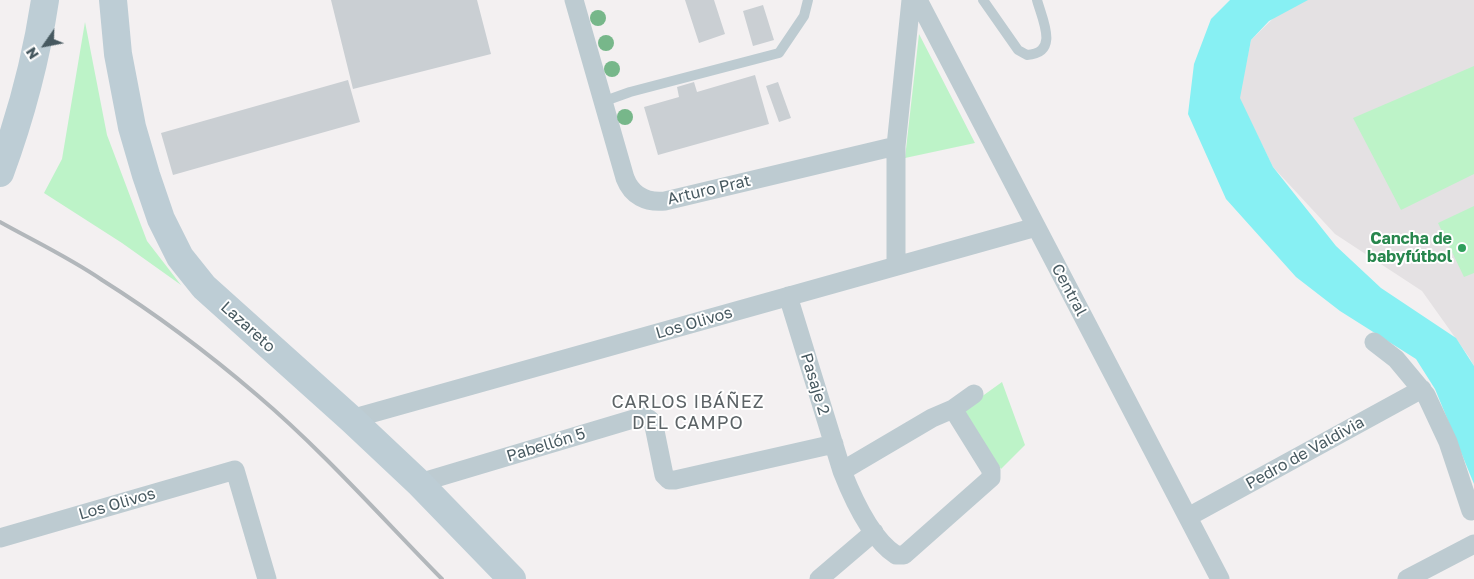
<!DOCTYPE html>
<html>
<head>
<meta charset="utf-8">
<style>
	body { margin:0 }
	#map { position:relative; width:1474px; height:579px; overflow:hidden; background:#f3f0f1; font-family:"Golos Text",sans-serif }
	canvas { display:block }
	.north { position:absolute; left:20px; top:20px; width:50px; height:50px; -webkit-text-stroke:4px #fff; paint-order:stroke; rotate:237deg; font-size:14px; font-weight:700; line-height:20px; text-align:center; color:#475960 }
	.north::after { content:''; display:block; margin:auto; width:18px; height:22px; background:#475960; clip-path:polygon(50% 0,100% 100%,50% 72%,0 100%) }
</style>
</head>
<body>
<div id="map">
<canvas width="1474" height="579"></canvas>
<div class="north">N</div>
</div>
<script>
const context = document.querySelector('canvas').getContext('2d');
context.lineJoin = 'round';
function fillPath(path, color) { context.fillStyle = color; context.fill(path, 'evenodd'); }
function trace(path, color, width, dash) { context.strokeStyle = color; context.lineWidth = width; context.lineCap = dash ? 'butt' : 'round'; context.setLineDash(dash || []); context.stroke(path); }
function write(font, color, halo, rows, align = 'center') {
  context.font = font + ' "Golos Text",sans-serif'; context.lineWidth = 4; context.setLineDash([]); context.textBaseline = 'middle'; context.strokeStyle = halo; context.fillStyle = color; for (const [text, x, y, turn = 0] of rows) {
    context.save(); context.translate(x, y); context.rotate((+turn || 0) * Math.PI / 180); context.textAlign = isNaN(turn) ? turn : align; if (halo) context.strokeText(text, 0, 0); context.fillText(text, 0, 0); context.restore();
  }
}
fillPath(new Path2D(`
	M 1292,0 L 1474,0 L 1474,366 L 1469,357 L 1422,291 L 1335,234 L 1273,167 L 1239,98 L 1251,40 Z`), '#e4e1e3');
fillPath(new Path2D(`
	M 85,22 L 107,135 L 147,241 L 181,285 L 122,243 L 44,193 L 62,159 Z
	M 919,34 L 975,143 L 905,158 Z
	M 1474,66 L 1474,174 L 1401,210 L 1353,118 Z
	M 1474,206 L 1474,273 L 1464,277 L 1438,223 Z
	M 1002,382 L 1025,445 L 1001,469 L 963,410 Z`), '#bdf3c8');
fillPath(new Path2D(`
	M 1230,0 L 1308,0 L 1269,21 L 1251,40 L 1240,98 L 1273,167 L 1336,246 L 1381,288 L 1456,338 L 1474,366 L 1474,484 L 1435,389 L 1416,359 L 1340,311 L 1296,277 L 1226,199 L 1188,114 L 1194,64 L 1211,19 Z`), '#87f0f3');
fillPath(new Path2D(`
	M 331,0 L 477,0 L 491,54 L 353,89 Z
	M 685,0 L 714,0 L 725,34 L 699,43 Z
	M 763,5 L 774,40 L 753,46 L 743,11 Z
	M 755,75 L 769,124 L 658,155 L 644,107 L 679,97 L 677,87 L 694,82 L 697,92 Z
	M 348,80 L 360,122 L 173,175 L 161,133 Z
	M 778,82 L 791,118 L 779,122 L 766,86 Z`), '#cacfd3');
trace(new Path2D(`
	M 983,0 L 1018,50 L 1027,55 C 1060,53 1042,19 1037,0
	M 602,102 L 630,92 L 779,53 L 804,16 L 808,0`), '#bdcbd1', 10);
trace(new Path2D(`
	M 574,0 L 625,178 C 632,196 646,203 665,201 L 896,146
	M 918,0 L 1220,579
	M 896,266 L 896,146 L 911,0
	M 788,296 L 842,471 C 853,499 871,539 896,555 L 904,555 L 991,478 L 991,470 L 953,409
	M 1374,342 L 1396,359 L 1426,395 L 1448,442 L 1471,511
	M 351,419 L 1036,227
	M 842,471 L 932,418 L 953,409 L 974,394
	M 419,483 L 640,417 C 648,417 651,419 654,426 L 664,475 L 669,480 L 675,480 L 834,444
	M 1188,517 L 1422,389
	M 0,538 L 235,470 L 267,579
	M 819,579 L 874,532
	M 1407,579 L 1474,544`), '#bdcbd1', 19);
trace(new Path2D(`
	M 113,0 L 118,54 L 132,127 L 146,175 L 161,219 L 180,257 L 204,287 L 351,419 L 419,483 L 512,579
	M 0,173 C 21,116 36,60 45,0`), '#bdcdd5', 28);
trace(new Path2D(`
	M 0,222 C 34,241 70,258 102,280 C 156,314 208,353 257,395 C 323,451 381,517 442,579`), '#b2b7bb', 4);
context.fillStyle = '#77b78a';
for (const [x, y] of [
	[598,18],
	[606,43],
	[612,69],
	[625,117]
]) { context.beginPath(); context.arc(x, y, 8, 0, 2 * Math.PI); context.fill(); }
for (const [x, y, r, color] of [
	[1462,248,5,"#2e9e5b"]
]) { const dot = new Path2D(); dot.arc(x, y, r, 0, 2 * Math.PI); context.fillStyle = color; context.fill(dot); trace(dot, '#fff', 2); }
write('16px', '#475960', '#fff', [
	["Arturo Prat",709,190,-13],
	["Central",1069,290,62],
	["Los Olivos",694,323,-16],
	["Lazareto",248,327,42],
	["Pasaje 2",815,384,73],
	["Pabellón 5",546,445,-17],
	["Pedro de Valdivia",1305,453,-29],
	["Los Olivos",117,504,-16]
]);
write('bold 16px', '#27864d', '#fff', [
	["Cancha de",1452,239],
	["babyfútbol",1452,257]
], 'right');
context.letterSpacing = '1px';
write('18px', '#5c6366', '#fff', [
	["CARLOS IBÁÑEZ",688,402],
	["DEL CAMPO",688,423]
]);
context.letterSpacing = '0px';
</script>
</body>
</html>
